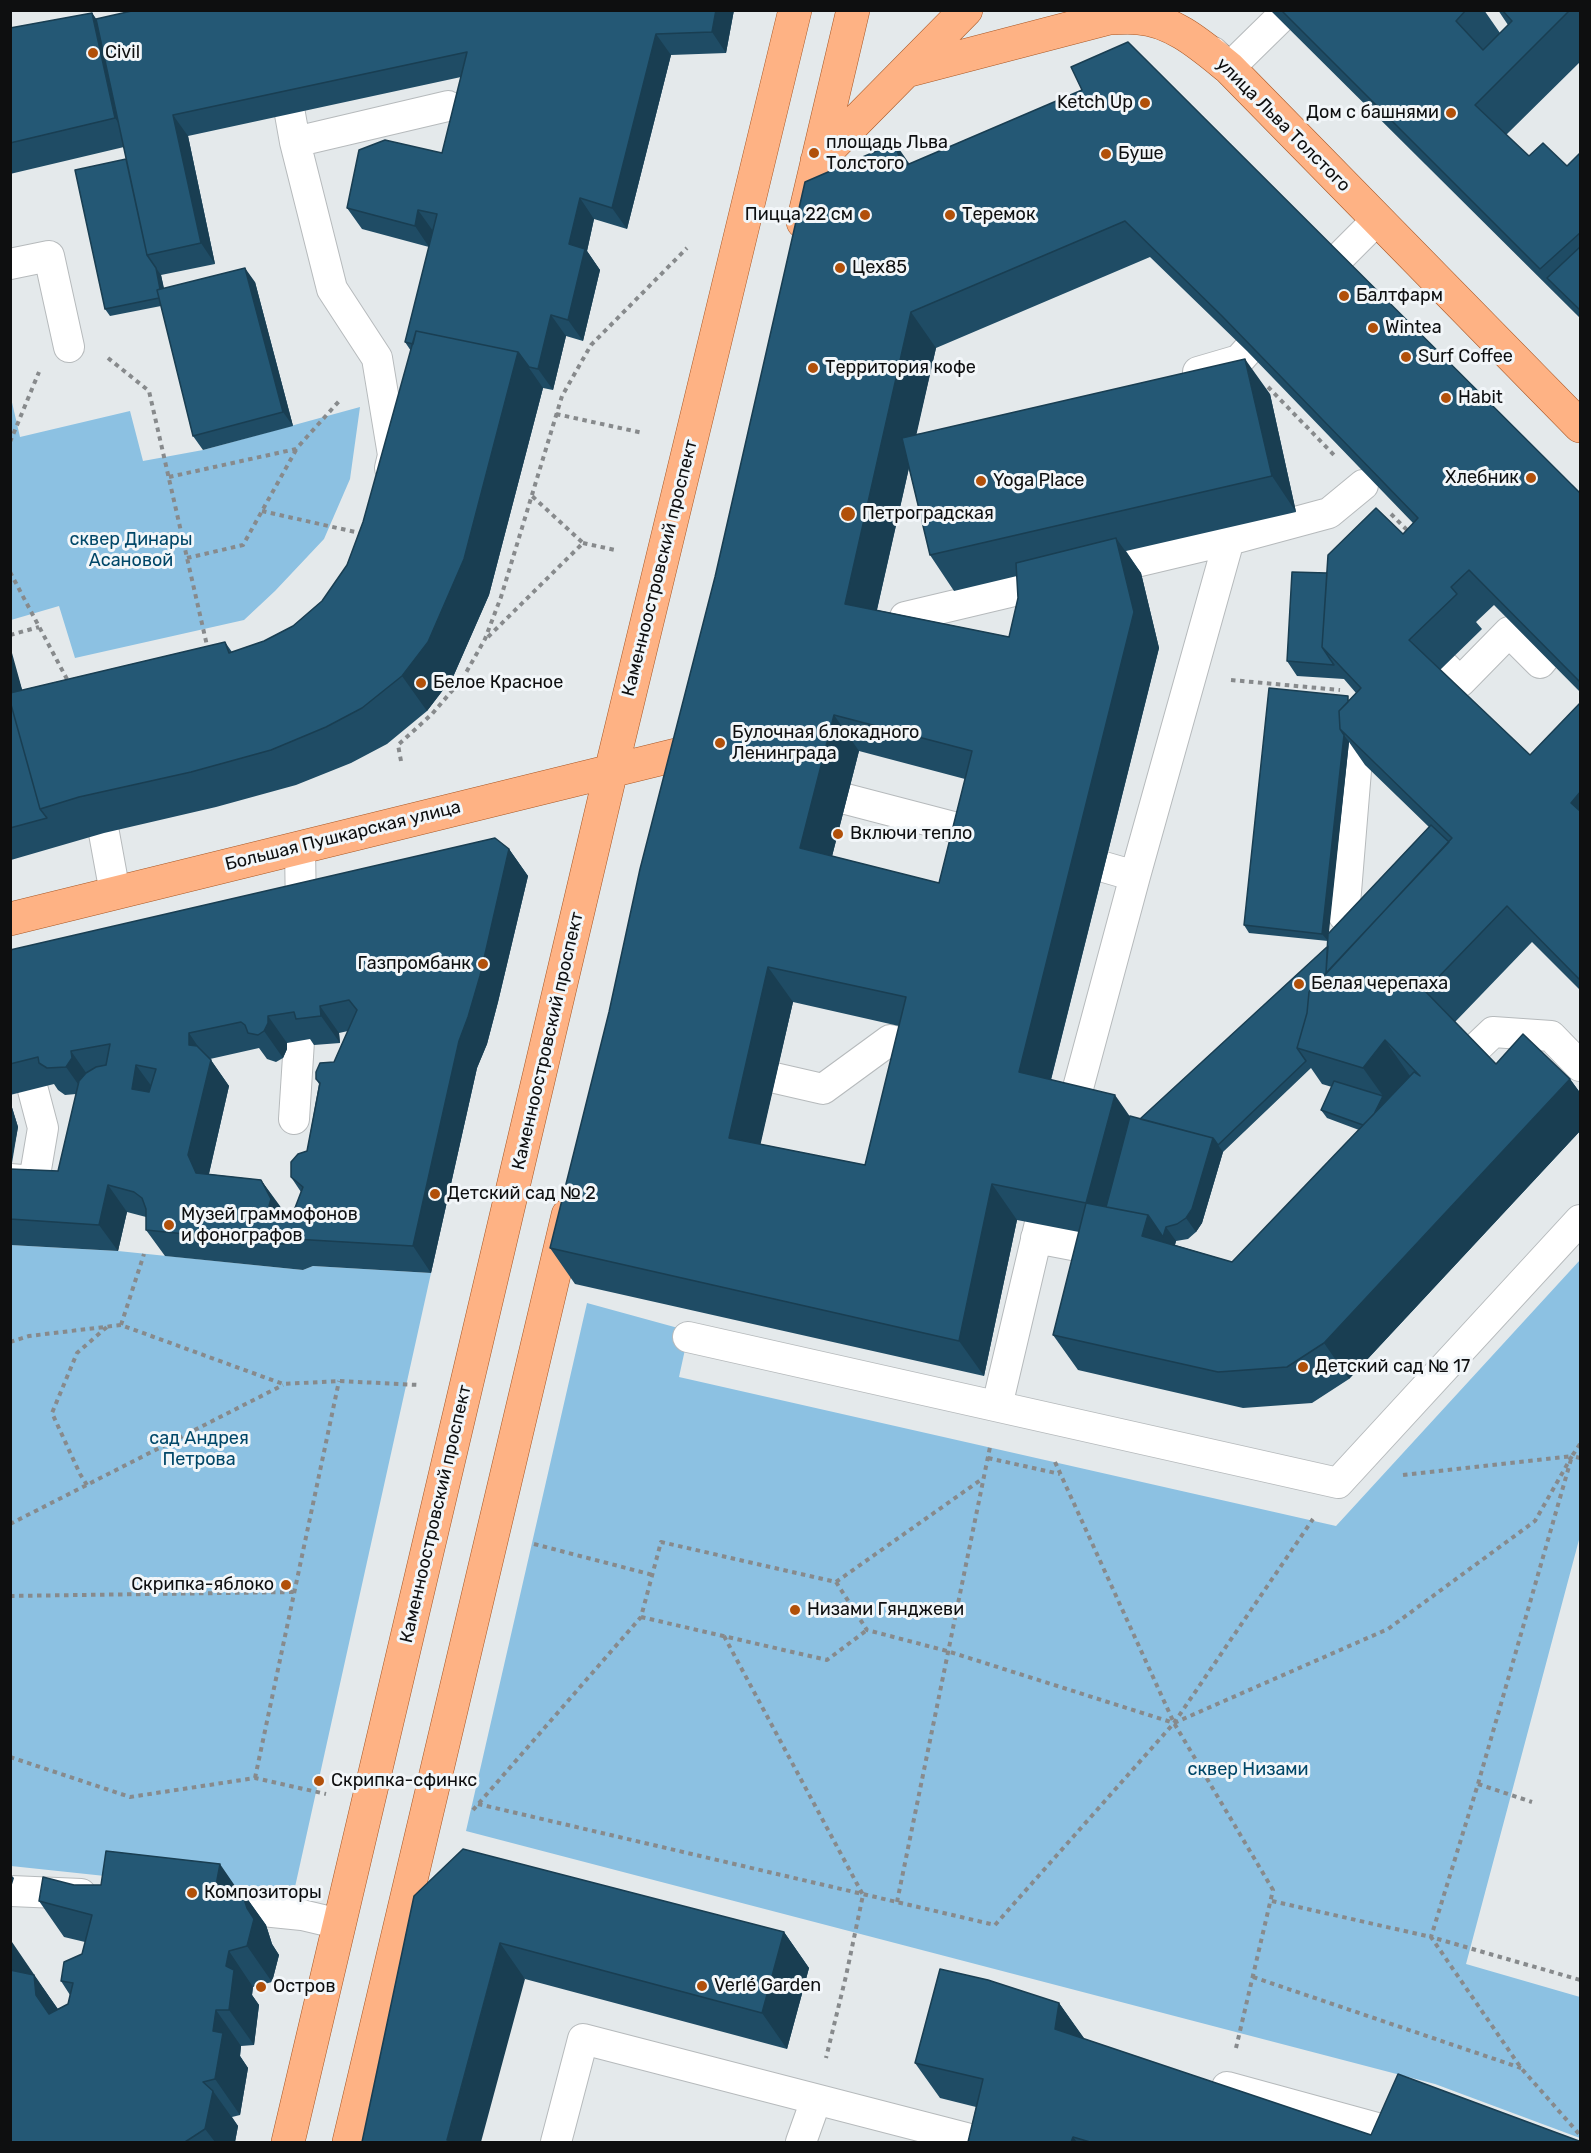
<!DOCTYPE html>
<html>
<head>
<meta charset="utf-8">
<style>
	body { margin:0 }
	#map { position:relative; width:1591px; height:2153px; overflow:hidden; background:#e4e9eb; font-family:Rubik,sans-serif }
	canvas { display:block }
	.frame { position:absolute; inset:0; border:12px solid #0e0f10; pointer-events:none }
</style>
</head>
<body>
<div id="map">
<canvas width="1591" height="2153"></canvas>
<div class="frame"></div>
</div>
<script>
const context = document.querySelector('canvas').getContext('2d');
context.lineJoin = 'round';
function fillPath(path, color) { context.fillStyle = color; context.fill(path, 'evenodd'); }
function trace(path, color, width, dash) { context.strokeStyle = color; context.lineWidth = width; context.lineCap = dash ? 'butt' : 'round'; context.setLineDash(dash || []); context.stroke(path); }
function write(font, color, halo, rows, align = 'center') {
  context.font = font + ' Rubik,sans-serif'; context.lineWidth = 6; context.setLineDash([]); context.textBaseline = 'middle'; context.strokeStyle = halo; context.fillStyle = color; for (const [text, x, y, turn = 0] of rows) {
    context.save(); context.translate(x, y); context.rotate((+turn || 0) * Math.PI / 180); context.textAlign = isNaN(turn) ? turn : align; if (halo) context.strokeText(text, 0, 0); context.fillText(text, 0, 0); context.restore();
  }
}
fillPath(new Path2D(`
	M 11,398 L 20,437 L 130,411 L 143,461 L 203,450 L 360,407 L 350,479 L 324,539 L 275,591 L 244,620 L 75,658 L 59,606 L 11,620 Z
	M 10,1245 L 118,1251 L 303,1270 L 313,1266 L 431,1273 L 293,1896 L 11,1866 Z
	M 1580,1260 L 1580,1536 L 1466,1964 L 1580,1997 L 1580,2138 L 1435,2084 L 466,1831 L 587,1303 L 689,1331 L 679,1377 L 1336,1526 Z`), '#8cc1e2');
const service = new Path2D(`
	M 1213,52 L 1229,68 L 1279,19
	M 290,114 L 295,142 L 332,289 L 377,358 L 393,455 L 390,468
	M 295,142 L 448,106
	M 1335,262 L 1378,219
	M 10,264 L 49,256 L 69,347
	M 1198,372 L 1239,360 L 1247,351
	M 905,617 L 1229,540 L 1329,513 L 1363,485
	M 1444,666 L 1460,682 L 1509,632 L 1540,663 L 1545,657
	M 846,799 L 984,835
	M 104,833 L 115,893
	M 300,847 L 301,914
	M 1104,867 L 1135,876
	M 1344,916 L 1359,734 L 1372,718
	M 1473,1051 L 1493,1032 L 1551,1036 L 1580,1066
	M 775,1078 L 823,1089 L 890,1040 L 927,1050
	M 1071,1114 L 1135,876 L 1229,540
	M 294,1119 L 299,1041
	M 10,1179 L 34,1181 L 43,1128 L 33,1090
	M 1036,1238 L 1109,1252
	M 688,1337 L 1338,1483 L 1580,1220
	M 997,1406 L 1040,1223
	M 11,1891 L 81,1894
	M 243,1909 L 302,1915 L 340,1924
	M 1221,2113 L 1227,2087 L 1395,2133
	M 556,2142 L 583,2039 L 966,2138 L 965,2142
	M 801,2142 L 816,2100`);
const primary = new Path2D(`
	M 906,71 L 1109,18 C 1118,18 1128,17 1138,18 C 1173,20 1203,47 1229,68 L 1580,426
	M 817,161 L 966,10
	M 803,222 L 853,10
	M 10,919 L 676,755
	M 288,2142 L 611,771 L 795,10
	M 349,2142 L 568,1215`);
trace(service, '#b6babc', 32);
trace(primary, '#a95826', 34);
trace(new Path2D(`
	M 108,358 L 149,391 L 208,650
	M 1268,387 L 1334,455
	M 556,414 L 643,433
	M 10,442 L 39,372
	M 169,477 L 296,449 L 341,399
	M 262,511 L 364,534
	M 1391,514 L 1409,532
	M 583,543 L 615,550
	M 187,558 L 243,545 L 296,450
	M 10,572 L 69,683
	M 10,635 L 39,627
	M 488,637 L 583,543 L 532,496
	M 1231,680 L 1340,690
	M 401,761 L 398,745 L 432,714 L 463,678 L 485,639 L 501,597 L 562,396 L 591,345 L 687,248
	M 121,1325 L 144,1254
	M 10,1342 L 29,1336 L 121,1325 L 283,1384 L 339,1381 L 419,1385
	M 1580,1444 L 1572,1456 L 1478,1784 L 1431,1937 L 1580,1980
	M 988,1458 L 1060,1474
	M 1055,1462 L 1174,1723 L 1273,1890 L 1236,2048
	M 1403,1475 L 1572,1456
	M 87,1485 L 80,1474 L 52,1413 L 77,1353 L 108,1326
	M 10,1524 L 283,1385
	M 534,1544 L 653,1575
	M 836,1582 L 982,1479
	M 10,1596 L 295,1592
	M 641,1617 L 827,1660 L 867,1630
	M 724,1636 L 863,1895 L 846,1976 L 826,2058
	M 10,1757 L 130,1797 L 255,1778 L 326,1794
	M 255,1778 L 339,1381
	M 1478,1784 L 1532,1802
	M 478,1804 L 995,1925 L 1174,1723 L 1388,1629 L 1535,1521 L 1572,1456 L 1580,1458
	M 473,1810 L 641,1617 L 661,1542 L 836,1582 L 867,1630 L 947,1651 L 1174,1723 L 1313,1519
	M 1272,1901 L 1431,1937 L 1521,2068 L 1580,2135
	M 897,1902 L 990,1447
	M 1253,1977 L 1521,2068`), '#878a8c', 4, [4.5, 4.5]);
trace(service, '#fff', 30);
trace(primary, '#feb284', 33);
fillPath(new Path2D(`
	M 734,10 L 726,53 L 671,55 L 627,229 L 594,219 L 587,251 L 600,270 L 583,341 L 566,336 L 553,390 L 543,388 L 489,595 L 453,677 L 427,711 L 387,744 L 351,763 L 296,785 L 216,807 L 104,833 L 11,860 L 10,651 L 22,690 L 225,642 L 232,652 L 264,641 L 293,626 L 322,601 L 347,565 L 363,522 L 411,351 L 405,342 L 429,247 L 362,229 L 347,208 L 442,153 L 461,77 L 188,136 L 215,264 L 161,275 L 164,288 L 255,282 L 293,426 L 203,450 L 193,436 L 161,306 L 110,316 L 105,309 L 126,159 L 124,147 L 10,174 L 10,28 L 92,13 L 96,19 Z
	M 1270,10 L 1484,10 L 1500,33 L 1508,25 L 1498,10 L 1581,10 L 1581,61 L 1506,135 L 1529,156 L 1567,166 L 1581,154 L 1581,319 Z
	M 1082,90 L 1581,494 L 1581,693 L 1494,605 L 1476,622 L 1482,629 L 1440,670 L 1530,755 L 1581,702 L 1581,991 L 1532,942 L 1455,1022 L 1496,1064 L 1570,1079 L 1581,1094 L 1581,1130 L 1349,1379 L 1312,1403 L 1243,1408 L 1078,1370 L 1053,1335 L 1079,1232 L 1017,1220 L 984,1376 L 575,1284 L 550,1248 L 910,164 ZM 1150,257 L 1247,351 L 1413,523 L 1403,534 L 1327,573 L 1287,661 L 1297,676 L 1344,679 L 1356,693 L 1350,699 L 1244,925 L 1249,933 L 1328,941 L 1328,946 L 1140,1119 L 1130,1116 L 1051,1080 L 1159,648 L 1141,573 L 1126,551 L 1296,512 L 1270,394 L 916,434 L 936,348 ZM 909,468 L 930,555 L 954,591 L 1017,576 L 1018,598 L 1009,637 L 877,610 ZM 1349,742 L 1365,765 L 1429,827 L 1328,934 ZM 859,751 L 965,779 L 939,883 L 832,856 ZM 793,1002 L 899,1026 L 865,1165 L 760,1144 ZM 1311,1068 L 1322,1084 L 1332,1087 L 1321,1110 L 1327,1118 L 1359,1130 L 1232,1262 L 1175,1245 L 1176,1241 L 1188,1239 L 1196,1232 L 1202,1223 L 1223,1152 Z
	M 509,849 L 528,876 L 498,1002 L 487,1044 L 477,1068 L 431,1273 L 313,1266 L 303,1270 L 165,1256 L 146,1230 L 146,1217 L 127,1212 L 118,1251 L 10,1245 L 10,1101 L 18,1127 L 11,1169 L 58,1171 L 76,1094 L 65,1095 L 58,1090 L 54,1084 L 10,1095 L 10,950 ZM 348,1031 L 334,1062 L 316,1079 L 319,1084 L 307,1151 L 291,1177 L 301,1192 L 293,1213 L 281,1209 L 261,1180 L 209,1174 L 229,1086 L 210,1059 L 259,1048 L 267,1059 L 276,1062 L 283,1058 L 287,1049 L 287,1043 L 310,1039 L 314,1045 L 340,1043 L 339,1033 Z
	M 74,1885 L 238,1891 L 241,1890 L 266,1925 L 272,1944 L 279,1955 L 272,1982 L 253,1987 L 252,1995 L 259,2005 L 254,2045 L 241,2046 L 240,2056 L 248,2068 L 240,2115 L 232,2117 L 238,2126 L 235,2142 L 10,2142 L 10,1942 L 58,2009 L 68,2004 L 70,1995 L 61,1981 L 82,1954 L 85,1942 L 64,1937 L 39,1901 Z
	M 414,1896 L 784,1932 L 809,1968 L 787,2049 L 525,1979 Z
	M 1059,2003 L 1084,2039 L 1371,2135 L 1579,2141 L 1581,2142 L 968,2142 L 976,2107 L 940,2098 L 915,2063 Z`), '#1f4c65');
fillPath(new Path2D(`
	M 716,10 L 734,10 L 726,53 L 712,32 Z
	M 92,13 L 111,40 L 133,144 L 115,118 Z
	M 656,34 L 671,55 L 627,229 L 612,208 Z
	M 173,115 L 188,136 L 215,264 L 201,243 Z
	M 895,143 L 920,179 L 902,167 Z
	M 580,198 L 594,219 L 587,251 L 600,270 L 583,341 L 568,320 L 569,244 Z
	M 418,210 L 433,231 L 429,247 L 415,226 Z
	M 156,268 L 161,275 L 167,305 L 162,297 Z
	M 245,268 L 255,282 L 293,426 L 283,412 Z
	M 911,312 L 936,348 L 870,640 L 845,604 Z
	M 551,315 L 566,336 L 553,390 L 538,369 Z
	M 518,352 L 543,388 L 489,595 L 453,677 L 427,711 L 402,676 Z
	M 1245,359 L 1270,394 L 1296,512 L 1272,476 Z
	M 1116,538 L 1141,573 L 1159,648 L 1044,1107 L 1019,1072 Z
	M 10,651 L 12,653 L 54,805 L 10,688 Z
	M 834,715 L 859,751 L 825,884 L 800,848 Z
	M 1344,735 L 1349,742 L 1328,941 L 1322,934 Z
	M 1581,791 L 1581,816 L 1571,803 Z
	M 509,849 L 528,876 L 498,1002 L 487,1044 L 477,1068 L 431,1273 L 413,1246 L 459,1041 Z
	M 768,967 L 793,1002 L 754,1173 L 729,1138 Z
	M 320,1006 L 339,1033 L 340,1043 L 321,1016 Z
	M 268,1016 L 287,1043 L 287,1049 L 283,1058 L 264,1031 Z
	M 189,1033 L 207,1060 L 189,1045 Z
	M 1385,1040 L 1410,1076 L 1368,1127 L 1383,1096 L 1363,1068 Z
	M 71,1051 L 89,1077 L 85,1094 L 66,1067 Z
	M 211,1060 L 229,1086 L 207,1182 L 196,1173 L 188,1155 Z
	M 136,1065 L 155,1091 L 151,1116 L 132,1089 Z
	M 1570,1079 L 1581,1094 L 1581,1130 L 1349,1379 L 1324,1343 Z
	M 1115,1095 L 1140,1131 L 1114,1227 L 1086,1203 Z
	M 10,1101 L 18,1127 L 10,1169 Z
	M 1213,1138 L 1223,1152 L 1202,1223 L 1196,1232 L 1186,1218 Z
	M 261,1180 L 280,1206 L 290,1226 L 269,1206 Z
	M 992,1184 L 1017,1220 L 984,1376 L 959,1341 Z
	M 108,1185 L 127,1212 L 118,1251 L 99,1225 Z
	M 1148,1215 L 1166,1227 L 1176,1241 L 1167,1272 L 1142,1236 Z
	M 220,1864 L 244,1899 L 241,1890 L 266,1925 L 272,1944 L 279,1955 L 272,1982 L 247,1946 L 247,1908 L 214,1896 Z
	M 10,1874 L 14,1878 L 10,1891 Z
	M 784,1932 L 809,1968 L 787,2049 L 762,2013 Z
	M 12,1942 L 59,2011 L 61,2031 L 10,1977 L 10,1946 Z
	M 500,1943 L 525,1979 L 481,2142 L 449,2142 L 447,2140 Z
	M 229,1951 L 253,1987 L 252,1995 L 259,2005 L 254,2045 L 229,2010 L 226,1966 Z
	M 1059,2003 L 1084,2038 L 1080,2065 L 1055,2029 Z
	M 216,2010 L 241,2046 L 240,2056 L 248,2068 L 240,2115 L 215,2079 L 213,2031 Z
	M 213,2091 L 238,2126 L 235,2142 L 215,2142 L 205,2129 Z
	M 1073,2137 L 1077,2142 L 1071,2142 Z`), '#193e52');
const building = new Path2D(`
	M 136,10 L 716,10 L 712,32 L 656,34 L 612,208 L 580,198 L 569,244 L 585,249 L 568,320 L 551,315 L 538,369 L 529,367 L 518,352 L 416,331 L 413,344 L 405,342 L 437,214 L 418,210 L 415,226 L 347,208 L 359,150 L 385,140 L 442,153 L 467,52 L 173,115 L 201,243 L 147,255 L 96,19 Z
	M 1281,10 L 1466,10 L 1456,21 L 1483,50 L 1512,21 L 1502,10 L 1570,10 L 1475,105 L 1529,156 L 1543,143 L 1567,166 L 1580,153 L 1581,154 L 1581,232 L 1540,269 Z
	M 92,13 L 115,118 L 10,143 L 10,28 Z
	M 1128,42 L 1581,494 L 1581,683 L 1469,570 L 1451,587 L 1457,594 L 1409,640 L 1530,755 L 1581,702 L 1581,791 L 1571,803 L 1581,812 L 1581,981 L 1507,906 L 1425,991 L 1496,1064 L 1523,1034 L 1570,1079 L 1324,1343 L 1287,1367 L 1218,1372 L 1053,1335 L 1086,1203 L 992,1184 L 959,1341 L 550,1248 L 609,1012 L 640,869 L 715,577 L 805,182 L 895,143 L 902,167 L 1082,90 L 1071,67 ZM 1125,221 L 1222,316 L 1418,518 L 1403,534 L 1376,508 L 1328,555 L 1322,647 L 1361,688 L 1339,711 L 1340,729 L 1452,838 L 1309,992 L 1307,1013 L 1297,1048 L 1363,1068 L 1385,1040 L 1420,1076 L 1414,1072 L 1232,1262 L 1142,1236 L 1148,1215 L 1086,1203 L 1115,1095 L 1019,1072 L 1134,612 L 1116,538 L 1016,563 L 1018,598 L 1009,637 L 845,604 L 911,312 ZM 834,715 L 972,751 L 939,883 L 800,848 ZM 768,967 L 906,997 L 865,1165 L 729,1138 Z
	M 126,159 L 147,255 L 156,268 L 160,289 L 157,290 L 159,298 L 105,309 L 75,170 Z
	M 1581,246 L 1581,311 L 1547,278 Z
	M 245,268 L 283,412 L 193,436 L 157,290 Z
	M 416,331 L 518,352 L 464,559 L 428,642 L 402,676 L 362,708 L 326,727 L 271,750 L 191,772 L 79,797 L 40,809 L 10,701 L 10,693 L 225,642 L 229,653 L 264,641 L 293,626 L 322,601 L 347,565 L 363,522 Z
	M 1245,359 L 1272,476 L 930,555 L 902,438 Z
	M 1292,572 L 1327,573 L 1322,647 L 1334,665 L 1287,661 Z
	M 1269,688 L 1348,696 L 1348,702 L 1339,711 L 1340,729 L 1344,735 L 1322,934 L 1244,925 Z
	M 10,701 L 40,809 L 47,818 L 10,828 Z
	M 1431,825 L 1449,842 L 1326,973 L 1328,934 Z
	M 495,838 L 509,849 L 480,976 L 468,1017 L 459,1041 L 413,1246 L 294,1239 L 284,1244 L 146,1230 L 146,1209 L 142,1198 L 134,1192 L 108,1185 L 99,1225 L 10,1219 L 10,1169 L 58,1171 L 79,1081 L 86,1073 L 96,1067 L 106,1065 L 110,1044 L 71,1051 L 72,1058 L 66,1067 L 47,1068 L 39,1063 L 38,1057 L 10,1064 L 10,950 ZM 349,1000 L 357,1010 L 334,1062 L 320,1063 L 316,1072 L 316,1079 L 320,1083 L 307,1151 L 298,1154 L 291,1162 L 291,1177 L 303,1187 L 293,1213 L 269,1206 L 271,1199 L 261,1180 L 196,1173 L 188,1155 L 211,1060 L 197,1046 L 189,1045 L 189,1033 L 241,1022 L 245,1025 L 248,1033 L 258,1035 L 264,1031 L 268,1023 L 268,1016 L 294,1012 L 296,1019 L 321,1016 L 320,1006 ZM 136,1065 L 156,1069 L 149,1092 L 132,1089 Z
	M 1328,946 L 1326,973 L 1309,992 L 1307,1013 L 1297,1048 L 1306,1061 L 1218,1145 L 1213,1138 L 1140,1119 Z
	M 1334,1081 L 1383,1096 L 1374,1114 L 1363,1125 L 1321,1110 Z
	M 1130,1116 L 1213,1138 L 1192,1209 L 1186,1218 L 1177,1224 L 1166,1227 L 1163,1237 L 1148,1215 L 1106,1207 Z
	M 463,1849 L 784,1932 L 762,2013 L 500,1943 L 447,2140 L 456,2142 L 362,2142 L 414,1896 Z
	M 106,1851 L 220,1864 L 214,1896 L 241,1890 L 247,1908 L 254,1919 L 247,1946 L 229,1951 L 226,1966 L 234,1970 L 229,2010 L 216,2010 L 213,2031 L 223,2033 L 215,2079 L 203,2082 L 213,2091 L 205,2129 L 185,2142 L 186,2142 L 10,2142 L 10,1970 L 34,1975 L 36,1995 L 49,2014 L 68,2004 L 73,1983 L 61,1981 L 64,1962 L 82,1954 L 92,1915 L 39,1901 L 43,1877 L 74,1885 L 101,1885 Z
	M 940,1969 L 988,1980 L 1059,2003 L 1055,2029 L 1371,2135 L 1398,2074 L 1579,2141 L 1579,2142 L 1090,2142 L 1073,2137 L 1071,2142 L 968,2142 L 983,2079 L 915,2063 Z`);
fillPath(building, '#245875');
trace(building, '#193e52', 1.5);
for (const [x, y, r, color] of [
	[93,53,6,"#b1500a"],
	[1145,103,6,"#b1500a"],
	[1451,113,6,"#b1500a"],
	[814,153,6,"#b1500a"],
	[1106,154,6,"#b1500a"],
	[865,215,6,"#b1500a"],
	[950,215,6,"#b1500a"],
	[840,268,6,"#b1500a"],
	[1344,296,6,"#b1500a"],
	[1373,328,6,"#b1500a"],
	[1406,357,6,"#b1500a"],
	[813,368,6,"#b1500a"],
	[1446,398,6,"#b1500a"],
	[1531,478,6,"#b1500a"],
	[981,481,6,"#b1500a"],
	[848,514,8,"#b1500a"],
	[421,683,6,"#b1500a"],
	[720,743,6,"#b1500a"],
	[838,834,6,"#b1500a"],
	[483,964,6,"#b1500a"],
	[1299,984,6,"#b1500a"],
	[435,1194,6,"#b1500a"],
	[169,1225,6,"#b1500a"],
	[1303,1367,6,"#b1500a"],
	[286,1585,6,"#b1500a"],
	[795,1610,6,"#b1500a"],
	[319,1781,6,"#b1500a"],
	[192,1893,6,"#b1500a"],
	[702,1986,6,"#b1500a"],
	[261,1987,6,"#b1500a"]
]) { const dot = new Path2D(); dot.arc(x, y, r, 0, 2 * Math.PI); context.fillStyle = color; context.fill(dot); trace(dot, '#f2f6f9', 2); }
write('18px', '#0e0f10', '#f2f6f9', [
	["Civil",105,53],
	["Ketch Up",1133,103,"right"],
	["Дом с башнями",1439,113,"right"],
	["площадь Льва",826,143],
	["Толстого",826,164],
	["Буше",1118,154],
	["Пицца 22 см",853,215,"right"],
	["Теремок",962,215],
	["Цех85",852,268],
	["Балтфарм",1356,296],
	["Wintea",1385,328],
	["Surf Coffee",1418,357],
	["Территория кофе",825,368],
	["Habit",1458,398],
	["Хлебник",1519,478,"right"],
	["Yoga Place",993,481],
	["Петроградская",862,514],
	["Белое Красное",433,683],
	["Булочная блокадного",732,733],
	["Ленинграда",732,754],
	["Включи тепло",850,834],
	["Газпромбанк",471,964,"right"],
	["Белая черепаха",1311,984],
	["Детский сад № 2",447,1194],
	["Музей граммофонов",181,1215],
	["и фонографов",181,1236],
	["Детский сад № 17",1315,1367],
	["Скрипка-яблоко",274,1585,"right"],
	["Низами Гянджеви",807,1610],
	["Скрипка-сфинкс",331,1781],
	["Композиторы",204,1893],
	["Verlé Garden",714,1986],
	["Остров",273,1987]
], 'left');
write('18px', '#0e0f10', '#f2f6f9', [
	["улица Льва Толстого",1283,125,45],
	["Каменноостровский проспект",660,568,-76],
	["Большая Пушкарская улица",343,836,-14],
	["Каменноостровский проспект",548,1041,-77],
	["Каменноостровский проспект",436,1514,-77]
]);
write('18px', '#004768', '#f2f6f9', [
	["сквер Динары",131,540],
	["Асановой",131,561],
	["сад Андрея",199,1439],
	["Петрова",199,1460],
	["сквер Низами",1248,1770]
]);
</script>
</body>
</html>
